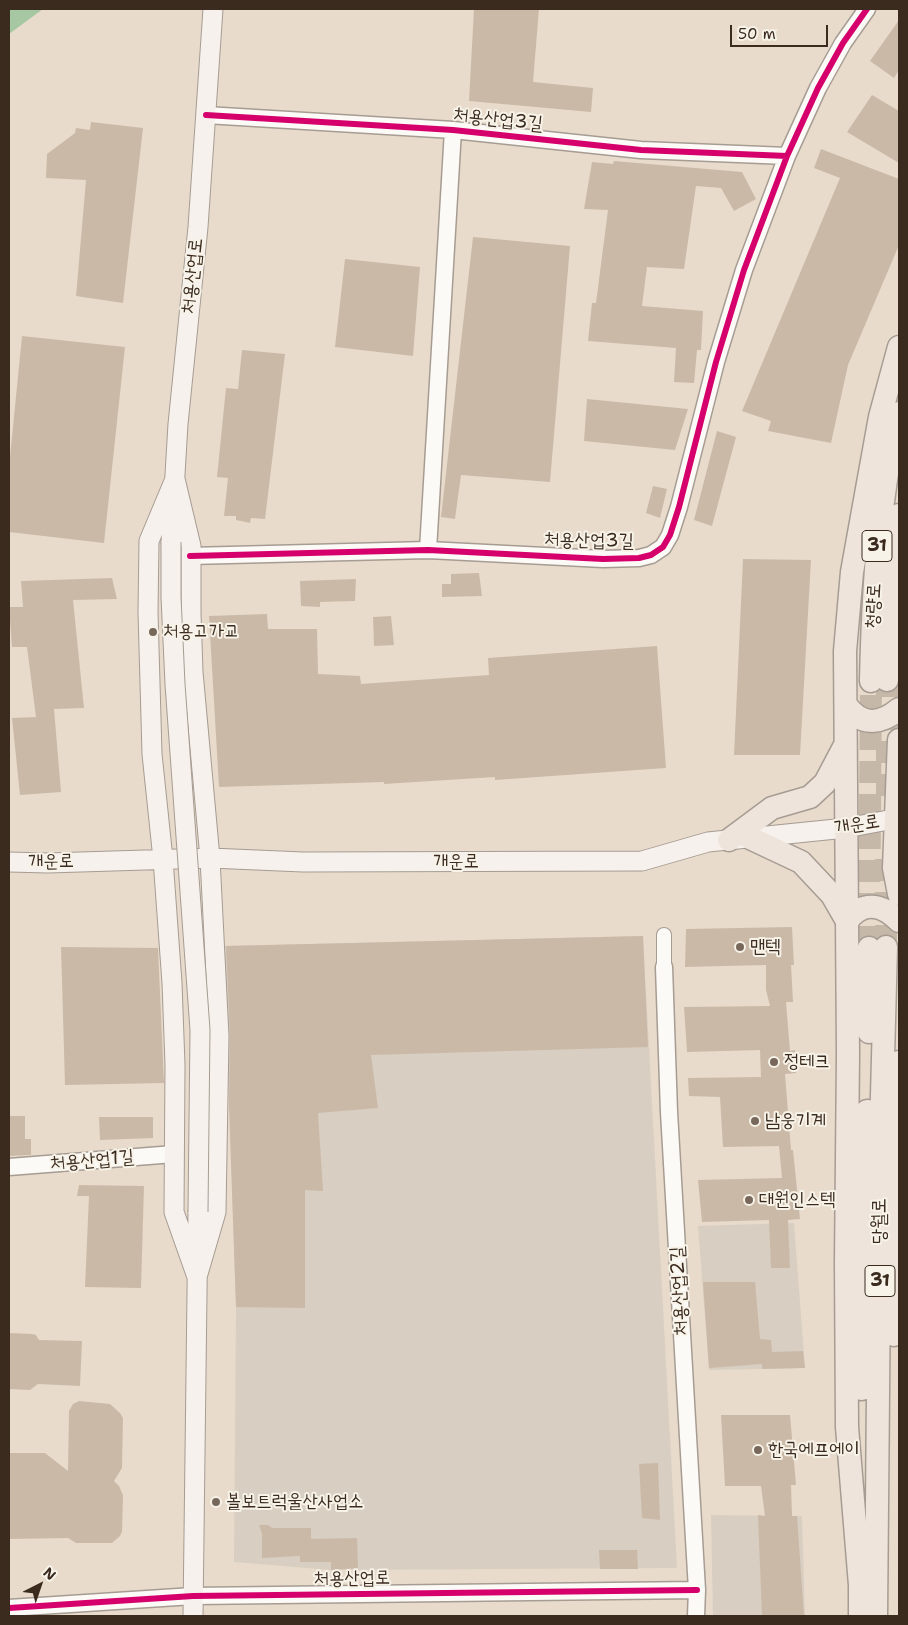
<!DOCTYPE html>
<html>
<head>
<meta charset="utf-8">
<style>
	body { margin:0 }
	#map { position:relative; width:908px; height:1625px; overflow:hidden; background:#e8dbcc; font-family:"Shantell Sans",sans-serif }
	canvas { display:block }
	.frame { position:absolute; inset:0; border:10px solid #3b2a1e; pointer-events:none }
	.north { position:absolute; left:15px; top:1560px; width:50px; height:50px; -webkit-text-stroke:4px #f7f3e8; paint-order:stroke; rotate:41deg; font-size:14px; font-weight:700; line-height:20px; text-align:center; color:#3b2a1e }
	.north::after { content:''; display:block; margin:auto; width:18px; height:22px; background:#3b2a1e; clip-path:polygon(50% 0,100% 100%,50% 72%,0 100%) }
	.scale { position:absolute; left:730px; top:25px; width:98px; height:22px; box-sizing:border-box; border:2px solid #3b2a1e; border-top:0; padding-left:6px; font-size:15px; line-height:18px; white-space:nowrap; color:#3b2a1e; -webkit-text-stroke:4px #f7f3e8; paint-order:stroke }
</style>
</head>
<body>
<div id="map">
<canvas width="908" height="1625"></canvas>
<div class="frame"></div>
<div class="north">N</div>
<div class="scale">50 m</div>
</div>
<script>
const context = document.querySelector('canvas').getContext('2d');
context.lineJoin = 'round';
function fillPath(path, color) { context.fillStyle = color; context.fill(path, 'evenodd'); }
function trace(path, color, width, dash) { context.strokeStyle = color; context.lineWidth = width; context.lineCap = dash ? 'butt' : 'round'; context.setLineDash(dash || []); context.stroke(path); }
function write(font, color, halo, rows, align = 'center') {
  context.font = font + ' "Shantell Sans","Poor Story",sans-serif'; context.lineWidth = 4; context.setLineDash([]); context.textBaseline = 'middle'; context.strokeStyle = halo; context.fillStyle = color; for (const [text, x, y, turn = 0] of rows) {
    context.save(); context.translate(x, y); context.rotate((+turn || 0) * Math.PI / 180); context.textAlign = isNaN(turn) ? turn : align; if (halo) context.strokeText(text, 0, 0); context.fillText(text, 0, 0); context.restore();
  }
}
fillPath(new Path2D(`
	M 643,936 L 677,1568 L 331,1570 L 234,1562 L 236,1307 L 224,946 Z
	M 794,1223 L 805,1368 L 709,1370 L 698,1226 Z
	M 711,1515 L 802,1516 L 805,1616 L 713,1616 Z`), '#d8cec1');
fillPath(new Path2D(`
	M 9,9 L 43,9 L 9,34 Z`), '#a5c7a1');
fillPath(new Path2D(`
	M 474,9 L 539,9 L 533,82 L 593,88 L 591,112 L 469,101 Z
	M 899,20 L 899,70 L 894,78 L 870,61 Z
	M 872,95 L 899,111 L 899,163 L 847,132 Z
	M 91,122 L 143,128 L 123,303 L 76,296 L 86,180 L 46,178 L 47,154 L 75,133 L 76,128 L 90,130 Z
	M 821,149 L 899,179 L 899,245 L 848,365 L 831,443 L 768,431 L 771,421 L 742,411 L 840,178 L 814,168 Z
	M 614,161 L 742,172 L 756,199 L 734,211 L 721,188 L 696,186 L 684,269 L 647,267 L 642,306 L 703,311 L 701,350 L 697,350 L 694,383 L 674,382 L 676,348 L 588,341 L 592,303 L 596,303 L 608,210 L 584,209 L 592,162 L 613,164 Z
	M 473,237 L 570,246 L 550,482 L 461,475 L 455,519 L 441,517 Z
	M 345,259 L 420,267 L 413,356 L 335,347 Z
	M 22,336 L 125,347 L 104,543 L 9,532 L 9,467 Z
	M 242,350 L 285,354 L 265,519 L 251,518 L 250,523 L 236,520 L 236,516 L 224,516 L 228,478 L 217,477 L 226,388 L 238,389 Z
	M 587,399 L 688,409 L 675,450 L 584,441 Z
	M 717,431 L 736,437 L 712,526 L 694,520 Z
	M 653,486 L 667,489 L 660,518 L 646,513 Z
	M 743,559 L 811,560 L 800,755 L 734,755 Z
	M 479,573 L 482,596 L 442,597 L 442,584 L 451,584 L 451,574 Z
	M 112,578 L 117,599 L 73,600 L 84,708 L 54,709 L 61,792 L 20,795 L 12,718 L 36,717 L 27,647 L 12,647 L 9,607 L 23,607 L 21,581 Z
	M 356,579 L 355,601 L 320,602 L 320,607 L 301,606 L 300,581 Z
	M 267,614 L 268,629 L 317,629 L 318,674 L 360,676 L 361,684 L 489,675 L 488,658 L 657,646 L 666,768 L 495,780 L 495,777 L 384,784 L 384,782 L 219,787 L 209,616 Z
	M 391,616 L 394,645 L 374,646 L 373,617 Z
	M 792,927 L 794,965 L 791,965 L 793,1002 L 786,1002 L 790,1051 L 795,1050 L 796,1073 L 785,1074 L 791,1150 L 793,1150 L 800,1219 L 788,1220 L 790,1268 L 771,1268 L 769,1220 L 702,1222 L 698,1180 L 782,1178 L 779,1146 L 723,1147 L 720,1097 L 689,1096 L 688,1078 L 761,1077 L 760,1050 L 687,1052 L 684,1007 L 770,1006 L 766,990 L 766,965 L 685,967 L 686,929 Z
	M 643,936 L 648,1047 L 371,1055 L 378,1108 L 318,1113 L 323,1191 L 305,1190 L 305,1308 L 236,1307 L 229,1106 L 230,1035 L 226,946 Z
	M 61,947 L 158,948 L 164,1083 L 65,1085 Z
	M 9,1116 L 25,1116 L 25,1139 L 31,1139 L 31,1155 L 9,1156 Z
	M 99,1117 L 153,1117 L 153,1138 L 100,1140 Z
	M 79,1185 L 144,1186 L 141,1288 L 85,1287 L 89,1196 L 77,1196 Z
	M 703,1282 L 755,1282 L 760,1339 L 771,1340 L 772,1352 L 803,1351 L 805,1368 L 762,1369 L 762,1364 L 709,1368 Z
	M 9,1333 L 32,1334 L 36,1335 L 39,1340 L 82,1341 L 80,1386 L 38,1384 L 30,1390 L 9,1389 Z
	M 79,1401 L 110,1404 L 120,1413 L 123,1418 L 122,1468 L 114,1481 L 119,1486 L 123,1495 L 122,1532 L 120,1536 L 112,1543 L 76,1543 L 68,1538 L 9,1539 L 9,1453 L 45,1453 L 68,1471 L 69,1411 L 73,1404 Z
	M 721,1415 L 790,1415 L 796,1485 L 791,1485 L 792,1516 L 797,1516 L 804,1616 L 762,1616 L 758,1515 L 765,1516 L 761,1486 L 725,1486 Z
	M 658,1463 L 660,1520 L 642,1518 L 639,1464 Z
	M 259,1525 L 268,1525 L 272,1528 L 311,1528 L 311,1539 L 357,1538 L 358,1568 L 331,1570 L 331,1562 L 300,1562 L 300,1556 L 262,1558 L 262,1534 Z
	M 599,1550 L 637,1550 L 638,1569 L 600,1569 Z`), '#cbb9a8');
trace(new Path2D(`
	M 887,796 L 887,680
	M 886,947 L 886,858
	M 869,948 L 871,681`), '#c5b8a9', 22, [22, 11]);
const minor = new Path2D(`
	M 664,935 L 664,967`);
const tertiary = new Path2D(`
	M 206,115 L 453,130 L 641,150 L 787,156 L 818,88 L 843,43 L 867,9
	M 428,550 L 453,130
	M 190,556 L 428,550 L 603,559 L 639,558 L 651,555 L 663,547 L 670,535 L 679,507 L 716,362 L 744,270 L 787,156
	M 664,967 L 669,1112 L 697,1590 L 696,1616
	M 9,1167 L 174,1154
	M 9,1608 L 193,1596 L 697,1590`);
const secondary = new Path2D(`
	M 175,479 L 191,546 L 191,613 L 193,672 L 210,858 L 219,1036 L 216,1212 L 197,1277 L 174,1212 L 175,1065 L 172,983 L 163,859 L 152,754 L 148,612 L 149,541 Z
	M 171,542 L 178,424 L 198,227 L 213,9
	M 9,862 L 48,863 L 210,858 L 303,862 L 642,861 L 708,842 L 846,828 L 899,818
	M 193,1616 L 198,1212`);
const trunk = new Path2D(`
	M 887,680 L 894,545 L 899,515
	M 871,681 C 873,591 878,501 899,413
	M 846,705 C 861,726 880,725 899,709
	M 899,740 L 894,868 L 899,894
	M 750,838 L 801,862 L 832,895 L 847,921 C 863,900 882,904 899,921
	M 729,840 L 772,808 L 810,797 L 825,783 L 845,745
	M 869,1032 L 869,948
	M 894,1335 L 899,1244 L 899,1062
	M 862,1389 L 865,1262 L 863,1170 L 867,1111
	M 860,1585 L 847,1427 L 846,1263 L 848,1054 L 845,651 L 852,572 L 880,417 L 899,347
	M 860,1616 L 860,1571
	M 876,1616 L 880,1169 L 886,947`);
trace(minor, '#a69c92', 16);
trace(tertiary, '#a69c92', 19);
trace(secondary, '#a69c92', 21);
trace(trunk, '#a69c92', 25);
trace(minor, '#fcfaf7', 14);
trace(tertiary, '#fcfaf7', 16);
trace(secondary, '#f6f1ed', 19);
trace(trunk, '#eee4dc', 22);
const secondaryBridge = new Path2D(`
	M 171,542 L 171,597 L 175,684 L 200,1030 L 198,1212`);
trace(secondaryBridge, '#a69c92', 21, []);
trace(secondaryBridge, '#f6f1ed', 19);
trace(new Path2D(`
	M 206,115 L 453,130 L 641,150 L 787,156 L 818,88 L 843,43 L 867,9
	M 190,556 L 428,550 L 603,559 L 639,558 L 651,555 L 663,547 L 670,535 L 679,507 L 716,362 L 744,270 L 787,156
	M 9,1608 L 193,1596 L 697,1590`), '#d6006c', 6);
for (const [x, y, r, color] of [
	[153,632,5,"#78685b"],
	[740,947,5,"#78685b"],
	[774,1062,5,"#78685b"],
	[755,1121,5,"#78685b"],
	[749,1200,5,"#78685b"],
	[758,1450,5,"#78685b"],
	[216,1502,5,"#78685b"]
]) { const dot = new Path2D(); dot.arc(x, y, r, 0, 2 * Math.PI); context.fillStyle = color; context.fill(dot); trace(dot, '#f7f3e8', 2); }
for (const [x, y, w] of [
	[877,546,30],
	[880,1281,30]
]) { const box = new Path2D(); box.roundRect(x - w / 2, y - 15.5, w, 31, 4); context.fillStyle = '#f7f3e8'; context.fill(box); trace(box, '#3b2a1e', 1); }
write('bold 18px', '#3b2a1e', null, [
	["31",877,546],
	["31",880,1281]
]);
write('19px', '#3b2a1e', '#f7f3e8', [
	["처용산업3길",498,120,6],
	["처용산업로",193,276,-84],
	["처용산업3길",589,541,1],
	["청량로",874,606,-87],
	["개운로",857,825,-9],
	["개운로",51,862,-1],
	["개운로",456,862],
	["처용산업1길",92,1161,-5],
	["당월로",880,1221,-90],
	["처용산업2길",680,1291,-93],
	["처용산업로",352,1579,-1]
]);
write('19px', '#3b2a1e', '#f7f3e8', [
	["처용고가교",163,632],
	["맨텍",750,947],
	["정테크",784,1062],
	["남웅기계",765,1121],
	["대원인스텍",759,1200],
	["한국에프에이",768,1450],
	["볼보트럭울산사업소",226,1502]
], 'left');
</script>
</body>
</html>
